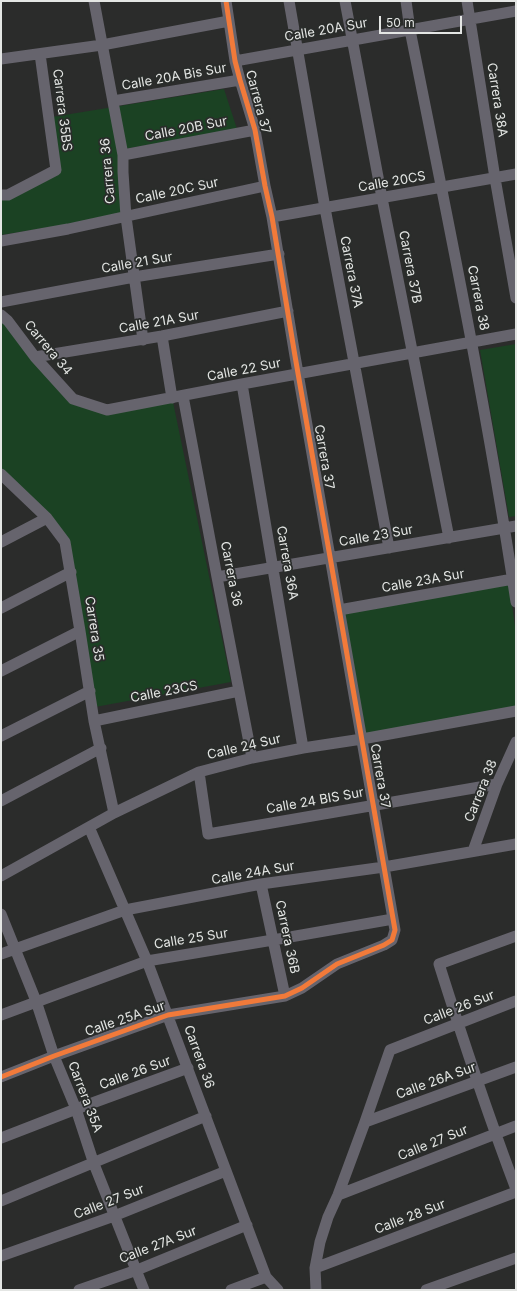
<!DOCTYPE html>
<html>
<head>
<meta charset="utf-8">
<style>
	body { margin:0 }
	#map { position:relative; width:517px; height:1291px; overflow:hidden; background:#2b2c2b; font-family:Inter,sans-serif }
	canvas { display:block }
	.frame { position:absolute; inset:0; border:2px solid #e4e6e4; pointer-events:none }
	.scale { position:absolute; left:379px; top:16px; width:83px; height:18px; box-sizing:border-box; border:2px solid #e4e6e4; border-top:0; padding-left:5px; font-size:12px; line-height:14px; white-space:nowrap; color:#e4e6e4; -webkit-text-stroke:3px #2a2d2b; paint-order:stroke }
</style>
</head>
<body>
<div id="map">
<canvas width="517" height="1291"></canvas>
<div class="frame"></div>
<div class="scale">50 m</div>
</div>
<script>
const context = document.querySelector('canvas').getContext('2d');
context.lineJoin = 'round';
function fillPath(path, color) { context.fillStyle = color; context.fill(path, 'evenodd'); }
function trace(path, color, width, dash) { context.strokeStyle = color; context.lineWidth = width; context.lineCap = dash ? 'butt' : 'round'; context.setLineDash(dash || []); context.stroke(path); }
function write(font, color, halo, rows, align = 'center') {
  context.font = font + ' Inter,sans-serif'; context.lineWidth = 3.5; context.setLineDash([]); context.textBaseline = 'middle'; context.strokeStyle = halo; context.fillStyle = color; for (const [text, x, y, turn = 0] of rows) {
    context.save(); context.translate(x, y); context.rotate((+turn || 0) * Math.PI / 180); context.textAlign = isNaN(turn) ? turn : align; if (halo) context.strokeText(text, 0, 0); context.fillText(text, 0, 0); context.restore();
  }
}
fillPath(new Path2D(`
	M 224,89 L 237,129 L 119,150 L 122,217 L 70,224 L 1,235 L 1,198 L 59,170 L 52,117 Z
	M 1,318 L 70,399 L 107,415 L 173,402 L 231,682 L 95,707 L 68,540 L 1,468 Z
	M 516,344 L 516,516 L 509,517 L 480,350 Z
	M 509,584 L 516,633 L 516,707 L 366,735 L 344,612 Z`), '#1b4223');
trace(new Path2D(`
	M 94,1 L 123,155 L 123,172 L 126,217 L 143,340
	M 289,1 L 325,208 L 389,548
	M 345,1 L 382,198 L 449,538
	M 406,1 L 410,30 C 448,220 487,410 516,602
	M 467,1 L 495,178 L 516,298
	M 1,59 L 102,45 L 229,21
	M 235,61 L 516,11
	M 113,101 L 240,80
	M 123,155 L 255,130
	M 1,195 L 8,195 L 56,170 L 40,54
	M 272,217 L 516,174
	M 1,241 L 68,229 L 265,186
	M 1,302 L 134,277 L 279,254
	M 1,315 L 8,321 L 35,357 L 73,399 L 107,410 L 242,384 L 516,334
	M 162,336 L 172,398
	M 35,357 L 162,336 L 288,311
	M 242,384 L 303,748
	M 183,396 L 217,577 L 252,758
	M 1,474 L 47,518 L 65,542 L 80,631 L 94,721 L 114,813
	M 1,542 L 47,518
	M 217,577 L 516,526
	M 1,608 L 71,572
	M 339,610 L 513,579
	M 1,671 L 80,631
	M 94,721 L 239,691
	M 1,736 L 90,691
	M 199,772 L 208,834 L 497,784
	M 1,801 L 101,748
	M 89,827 L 147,961 L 266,1277 L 278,1290
	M 473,851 L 497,784 L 516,742
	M 1,876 L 114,813 L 199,772 L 252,758 L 303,748 L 362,739 L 516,711
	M 261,884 L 285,996
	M 1,914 L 36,1001 L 54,1056 L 76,1109 L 94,1164 L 144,1290
	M 516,936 L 439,964 C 463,1040 488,1115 516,1189
	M 1,954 L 125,910 L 261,884 L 384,867 L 516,844
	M 1,1015 L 147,961 L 273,940 L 393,919
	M 1,1077 L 54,1056 L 168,1015 L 285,996 L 302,988 L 337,964 L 384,945 L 392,940 L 395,930 L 295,356 L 272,217 L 265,186 L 255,130 L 240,80 L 235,61 L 226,1
	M 365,1122 L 516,1067
	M 1,1138 L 76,1109 L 188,1068
	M 338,1195 L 516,1126
	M 1,1201 L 206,1116
	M 1,1256 L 114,1216 L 226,1171
	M 315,1268 L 516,1192
	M 79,1290 L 137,1270 L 247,1225
	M 231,1290 L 266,1277
	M 316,1290 L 315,1268 L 320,1242 L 328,1217 L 338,1195 L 365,1122 L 390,1050 L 516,1001
	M 426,1290 L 516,1258`), '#66646d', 11);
trace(new Path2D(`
	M 1,1077 L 54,1056 L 168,1015 L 285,996 L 302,988 L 337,964 L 384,945 L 392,940 L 395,930 L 295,356 L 272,217 L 265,186 L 255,130 L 240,80 L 235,61 L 226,1`), '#f17a3a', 5);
write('13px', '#e4e6e4', '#2a2d2b', [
	["Calle 20A Sur",326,30,-10],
	["Calle 20A Bis Sur",174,77,-10],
	["Carrera 38A",497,100,81],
	["Carrera 37",258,102,75],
	["Carrera 35BS",62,110,83],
	["Calle 20B Sur",186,129,-11],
	["Carrera 36",108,171,-95],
	["Calle 20CS",392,182,-10],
	["Calle 20C Sur",177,191,-12],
	["Calle 21 Sur",137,263,-10],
	["Carrera 37B",410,267,79],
	["Carrera 37A",351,272,79],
	["Carrera 38",478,298,79],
	["Calle 21A Sur",159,322,-10],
	["Carrera 34",48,348,50],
	["Calle 22 Sur",244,370,-11],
	["Carrera 37",324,457,80],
	["Calle 23 Sur",376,536,-10],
	["Carrera 36A",287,563,80],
	["Carrera 36",231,574,79],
	["Calle 23A Sur",423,581,-10],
	["Carrera 35",94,629,81],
	["Calle 23CS",164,692,-11],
	["Calle 24 Sur",244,747,-13],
	["Carrera 37",380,776,80],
	["Carrera 38",481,791,-68],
	["Calle 24 BIS Sur",315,801,-10],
	["Calle 24A Sur",253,873,-10],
	["Carrera 36B",287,937,78],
	["Calle 25 Sur",191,939,-9],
	["Calle 26 Sur",459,1008,-21],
	["Calle 25A Sur",125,1019,-19],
	["Carrera 36",199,1057,70],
	["Calle 26 Sur",135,1073,-20],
	["Calle 26A Sur",436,1081,-20],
	["Carrera 35A",85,1097,69],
	["Calle 27 Sur",433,1143,-22],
	["Calle 27 Sur",109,1202,-21],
	["Calle 28 Sur",410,1217,-21],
	["Calle 27A Sur",158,1245,-21]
]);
</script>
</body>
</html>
